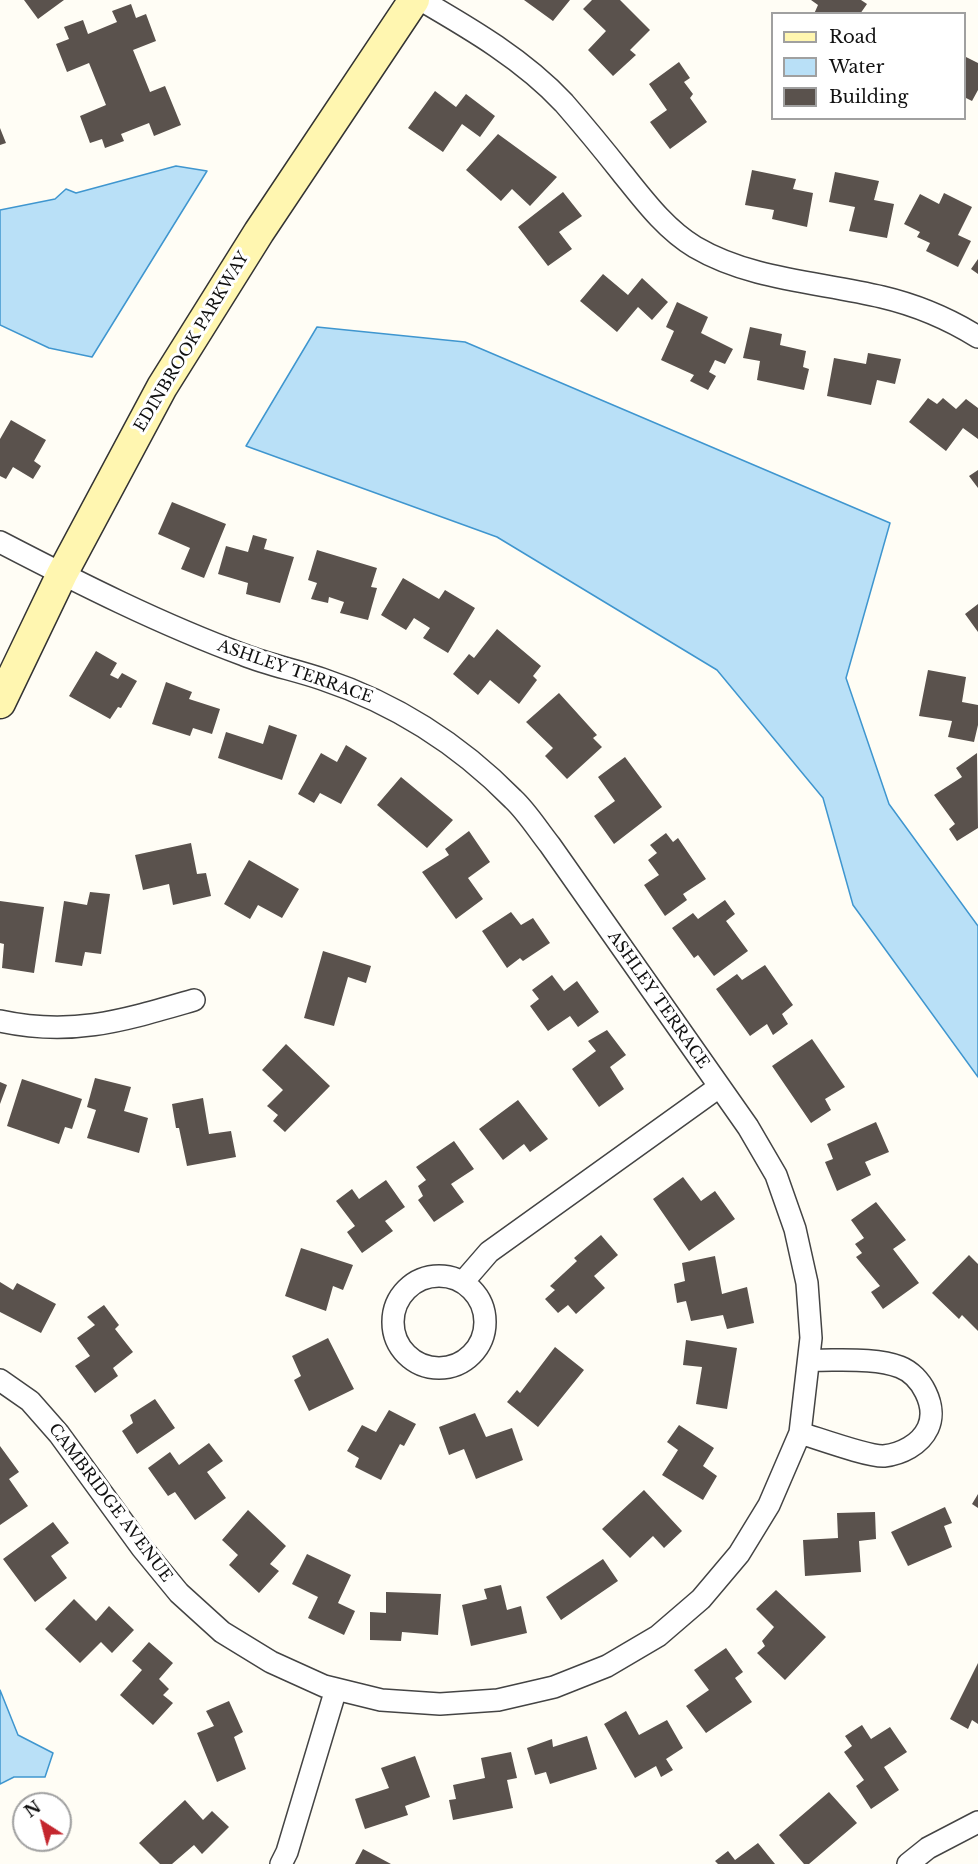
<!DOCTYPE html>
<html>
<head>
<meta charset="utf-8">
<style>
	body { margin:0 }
	#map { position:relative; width:978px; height:1864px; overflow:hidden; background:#fffdf5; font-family:"Libre Baskerville",serif }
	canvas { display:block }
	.legend { position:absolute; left:771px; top:12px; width:195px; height:108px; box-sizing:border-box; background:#fff; border:2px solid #a0a0a0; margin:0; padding:8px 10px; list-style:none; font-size:18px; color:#111 }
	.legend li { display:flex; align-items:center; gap:12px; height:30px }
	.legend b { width:30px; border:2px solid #a0a0a0 }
	.north { position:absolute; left:12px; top:1792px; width:60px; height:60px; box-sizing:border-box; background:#fff; border:2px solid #a0a0a0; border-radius:50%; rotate:324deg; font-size:16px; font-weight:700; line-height:24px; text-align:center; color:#111 }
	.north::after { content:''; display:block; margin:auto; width:21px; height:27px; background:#c4262e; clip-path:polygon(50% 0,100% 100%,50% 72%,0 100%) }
</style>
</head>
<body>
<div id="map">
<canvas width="978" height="1864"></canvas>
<ul class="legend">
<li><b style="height:8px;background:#fff6b0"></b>Road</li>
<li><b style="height:16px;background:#b9e0f7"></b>Water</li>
<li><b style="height:16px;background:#5a524d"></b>Building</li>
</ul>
<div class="north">N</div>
</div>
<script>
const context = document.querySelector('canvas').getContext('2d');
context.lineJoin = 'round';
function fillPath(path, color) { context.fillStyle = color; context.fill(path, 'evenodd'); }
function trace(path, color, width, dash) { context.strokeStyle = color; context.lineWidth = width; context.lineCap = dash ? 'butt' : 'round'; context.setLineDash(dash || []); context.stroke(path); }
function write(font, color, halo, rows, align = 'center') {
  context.font = font + ' "Libre Baskerville",serif'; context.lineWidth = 6; context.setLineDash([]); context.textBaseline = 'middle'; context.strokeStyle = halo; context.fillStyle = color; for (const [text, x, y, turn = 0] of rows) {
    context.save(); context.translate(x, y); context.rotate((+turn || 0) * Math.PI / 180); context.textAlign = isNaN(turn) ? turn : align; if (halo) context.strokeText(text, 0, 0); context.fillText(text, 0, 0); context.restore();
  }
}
const water = new Path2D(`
	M 176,166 L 207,171 L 92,357 L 49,348 L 0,325 L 0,210 L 55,199 L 66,189 L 76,193 Z
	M 317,327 L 465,342 L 890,523 L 846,678 L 889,804 L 978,926 L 978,1077 L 853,905 L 823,798 L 717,670 L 497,537 L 246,446 Z
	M 0,1690 L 18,1735 L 53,1753 L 45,1777 L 14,1777 L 0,1784 Z`);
fillPath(water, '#b9e0f7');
trace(water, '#3f96cf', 1.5);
fillPath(new Path2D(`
	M 24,0 L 64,0 L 38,19 Z
	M 524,0 L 570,0 L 553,21 Z
	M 592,0 L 620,0 L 650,30 L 630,50 L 636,55 L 613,76 L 588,50 L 606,31 L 583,9 Z
	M 811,0 L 861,0 L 867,4 L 860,14 L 814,14 L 818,5 Z
	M 131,4 L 136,18 L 146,14 L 156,41 L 133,50 L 150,92 L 165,86 L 181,125 L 154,136 L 149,123 L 121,134 L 124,141 L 105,148 L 102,139 L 90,143 L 80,116 L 106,105 L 89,63 L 67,72 L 56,44 L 69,39 L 64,27 L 83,20 L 88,34 L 117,22 L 112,11 Z
	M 964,56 L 978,63 L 978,90 L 972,101 L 964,97 Z
	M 679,62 L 690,78 L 684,82 L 693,94 L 690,98 L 707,122 L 670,149 L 650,122 L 667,110 L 649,84 Z
	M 435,91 L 456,107 L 466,94 L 495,116 L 480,137 L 462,124 L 443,152 L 408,128 Z
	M 0,128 L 6,143 L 0,145 Z
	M 498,134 L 557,177 L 530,206 L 512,189 L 501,201 L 466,170 Z
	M 752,170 L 796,179 L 793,189 L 813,193 L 807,227 L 772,219 L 774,210 L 745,205 Z
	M 835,172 L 879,181 L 874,200 L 894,204 L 887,238 L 849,231 L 855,207 L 829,202 Z
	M 563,192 L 582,216 L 559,232 L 572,249 L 548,266 L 518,227 Z
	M 944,193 L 972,207 L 958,235 L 971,241 L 958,267 L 926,251 L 930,243 L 917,237 L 920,232 L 904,224 L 920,194 L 939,204 Z
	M 978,259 L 978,274 L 971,269 Z
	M 603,274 L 628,295 L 642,278 L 668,302 L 652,320 L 638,307 L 617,332 L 580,301 Z
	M 677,302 L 708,317 L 701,333 L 733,349 L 725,364 L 715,360 L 709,372 L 716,376 L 708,390 L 690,381 L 694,375 L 661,360 L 674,331 L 666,327 Z
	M 750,327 L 782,334 L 780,345 L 806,351 L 803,367 L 809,369 L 804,390 L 757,380 L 760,361 L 743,358 Z
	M 868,353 L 901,359 L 895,384 L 877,380 L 871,405 L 827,396 L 834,358 L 866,364 Z
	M 928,398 L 937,404 L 943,398 L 956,409 L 966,399 L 978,408 L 978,439 L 963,428 L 946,451 L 909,422 Z
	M 11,420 L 46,440 L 34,461 L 41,466 L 33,479 L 13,467 L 6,479 L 0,476 L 0,439 Z
	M 978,470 L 978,488 L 969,476 Z
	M 172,502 L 226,524 L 204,578 L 181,569 L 190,548 L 158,534 Z
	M 253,535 L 267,539 L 264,549 L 294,557 L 280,603 L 246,594 L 248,583 L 218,574 L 226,546 L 248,552 Z
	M 317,550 L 377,568 L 371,587 L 377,588 L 368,620 L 340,613 L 344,602 L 329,597 L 328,603 L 311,599 L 317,583 L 308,580 Z
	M 403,578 L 439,599 L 445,590 L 475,608 L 448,653 L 423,638 L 430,628 L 414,618 L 406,630 L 381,615 Z
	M 978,604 L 978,632 L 965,614 Z
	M 497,629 L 541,666 L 533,676 L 537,680 L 519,704 L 490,680 L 478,695 L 453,674 L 469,654 L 474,658 Z
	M 96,651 L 117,663 L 110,675 L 118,679 L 122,673 L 137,681 L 121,708 L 118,707 L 110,719 L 69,696 Z
	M 928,670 L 966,677 L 962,702 L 978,705 L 978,725 L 974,742 L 948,737 L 952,721 L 919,716 Z
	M 166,682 L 192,692 L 189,699 L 220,709 L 212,734 L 193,728 L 190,736 L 152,724 Z
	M 559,693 L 597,735 L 593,738 L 602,747 L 567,779 L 545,756 L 553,748 L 526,722 Z
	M 269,725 L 297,735 L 282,780 L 218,758 L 226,732 L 263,744 Z
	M 346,745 L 367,758 L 341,804 L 320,793 L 314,803 L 298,794 L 321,753 L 337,762 Z
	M 977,753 L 978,828 L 957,841 L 949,829 L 955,824 L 934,795 L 962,777 L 956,768 Z
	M 625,757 L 662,807 L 614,844 L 594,816 L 615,801 L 598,777 Z
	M 401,777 L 453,820 L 427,848 L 377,805 Z
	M 469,831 L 490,862 L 468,878 L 483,899 L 456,919 L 422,872 L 449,855 L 445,849 Z
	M 666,833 L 673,842 L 678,838 L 706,879 L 683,894 L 687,900 L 665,916 L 644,885 L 659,875 L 648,860 L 657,853 L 650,845 Z
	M 191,843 L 197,874 L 206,873 L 211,896 L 173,905 L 169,884 L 143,890 L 135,855 Z
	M 249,860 L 299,889 L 282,918 L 258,905 L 250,919 L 224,904 Z
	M 90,892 L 110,894 L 101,954 L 85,952 L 82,966 L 55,962 L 64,901 L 87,905 Z
	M 725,900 L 735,914 L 726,921 L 748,951 L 714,976 L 698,955 L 694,958 L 672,928 L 693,913 L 698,919 Z
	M 0,901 L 44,907 L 34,973 L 2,968 L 4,944 L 0,943 Z
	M 511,912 L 521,925 L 533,918 L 550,943 L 523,961 L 520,958 L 507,968 L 482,931 Z
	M 323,951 L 371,966 L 366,983 L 348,977 L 334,1026 L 304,1018 Z
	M 765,965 L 793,1005 L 782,1014 L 788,1024 L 773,1035 L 767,1024 L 750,1036 L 716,989 L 737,974 L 742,980 Z
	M 552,975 L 564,991 L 577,981 L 599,1012 L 578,1027 L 570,1016 L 548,1031 L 530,1006 L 539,999 L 532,990 Z
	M 607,1030 L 626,1055 L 610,1067 L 624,1089 L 599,1107 L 572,1069 L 596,1051 L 588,1041 Z
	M 812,1039 L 845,1087 L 825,1099 L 831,1110 L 811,1123 L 772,1066 Z
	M 286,1044 L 330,1086 L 285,1132 L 273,1121 L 278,1115 L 267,1106 L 283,1090 L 262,1070 Z
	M 95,1078 L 131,1087 L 124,1111 L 148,1118 L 139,1153 L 87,1138 L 96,1110 L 87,1107 Z
	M 22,1079 L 82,1099 L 72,1129 L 65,1127 L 59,1144 L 7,1126 Z
	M 0,1082 L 7,1085 L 0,1104 Z
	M 203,1098 L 209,1134 L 231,1131 L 236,1157 L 187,1166 L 179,1128 L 176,1128 L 172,1104 Z
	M 518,1100 L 548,1139 L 530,1152 L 524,1144 L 503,1160 L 479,1129 Z
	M 876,1122 L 889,1152 L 865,1162 L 871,1175 L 837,1191 L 825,1162 L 833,1159 L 827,1144 Z
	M 454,1141 L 474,1169 L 451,1184 L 464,1202 L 434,1222 L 418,1200 L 423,1196 L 418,1186 L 426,1180 L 416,1167 Z
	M 683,1177 L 701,1201 L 715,1191 L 735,1219 L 689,1251 L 653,1199 Z
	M 386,1180 L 405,1207 L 385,1221 L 393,1231 L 362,1253 L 347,1232 L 355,1226 L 336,1201 L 352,1189 L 359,1199 Z
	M 876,1202 L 906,1240 L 893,1249 L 919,1283 L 883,1309 L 871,1292 L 880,1286 L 856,1257 L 862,1253 L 855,1244 L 864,1238 L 851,1220 Z
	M 601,1235 L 618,1255 L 594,1276 L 605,1288 L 576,1314 L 568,1305 L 558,1313 L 545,1299 L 555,1290 L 550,1286 L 577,1261 L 574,1258 Z
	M 301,1248 L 353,1265 L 343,1290 L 333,1286 L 326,1311 L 285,1296 Z
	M 969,1255 L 978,1264 L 978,1331 L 962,1315 L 959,1319 L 932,1293 Z
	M 715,1256 L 722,1294 L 747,1287 L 754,1323 L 727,1329 L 723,1315 L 691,1321 L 686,1301 L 677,1303 L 674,1284 L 685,1281 L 682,1263 Z
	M 0,1282 L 13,1290 L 17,1283 L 56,1304 L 41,1333 L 0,1312 Z
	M 104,1305 L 119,1325 L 115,1329 L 133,1352 L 113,1368 L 118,1376 L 95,1393 L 75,1366 L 90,1356 L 77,1338 L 95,1325 L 87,1317 Z
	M 328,1338 L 354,1389 L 309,1411 L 294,1380 L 301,1376 L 292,1356 Z
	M 686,1340 L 737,1348 L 727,1409 L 696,1404 L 702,1367 L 683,1365 Z
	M 555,1347 L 584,1370 L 538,1427 L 507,1402 L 517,1390 L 520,1393 Z
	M 155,1399 L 175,1428 L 137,1454 L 122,1431 L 133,1423 L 130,1415 Z
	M 389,1410 L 416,1424 L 404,1446 L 400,1444 L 381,1480 L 355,1467 L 359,1458 L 347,1451 L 362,1425 L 376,1432 Z
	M 475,1413 L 486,1437 L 512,1428 L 523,1460 L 476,1479 L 464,1449 L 449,1455 L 439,1427 Z
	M 679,1425 L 714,1448 L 703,1466 L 717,1476 L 703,1500 L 662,1475 L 678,1450 L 667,1442 Z
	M 209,1443 L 223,1461 L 207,1472 L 226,1498 L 195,1520 L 175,1492 L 168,1496 L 148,1468 L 170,1452 L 179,1465 Z
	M 0,1446 L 19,1472 L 9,1479 L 28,1506 L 0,1525 Z
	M 644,1490 L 682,1531 L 664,1548 L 653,1536 L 630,1558 L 602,1529 Z
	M 978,1494 L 978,1508 L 972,1504 Z
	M 945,1507 L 952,1523 L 944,1526 L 952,1547 L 908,1566 L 891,1532 Z
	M 248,1510 L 286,1546 L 270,1564 L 279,1571 L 259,1593 L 229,1565 L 238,1555 L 222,1540 Z
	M 875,1512 L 876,1539 L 859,1541 L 861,1572 L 805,1576 L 803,1540 L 838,1538 L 837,1513 Z
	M 53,1522 L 69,1543 L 51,1556 L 67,1578 L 35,1602 L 3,1559 Z
	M 307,1554 L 351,1575 L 338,1603 L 355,1611 L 344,1635 L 308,1618 L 318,1597 L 292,1584 Z
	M 603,1559 L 618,1581 L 561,1620 L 546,1597 Z
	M 501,1585 L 507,1610 L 521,1606 L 527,1633 L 471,1646 L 462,1605 L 487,1599 L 484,1589 Z
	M 776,1590 L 826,1637 L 785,1680 L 757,1653 L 765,1646 L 762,1641 L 774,1627 L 756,1609 Z
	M 386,1592 L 441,1594 L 438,1635 L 402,1632 L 401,1641 L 370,1640 L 370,1612 L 386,1613 Z
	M 74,1599 L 96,1621 L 109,1606 L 134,1630 L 112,1653 L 101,1642 L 80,1663 L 45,1629 Z
	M 149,1642 L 173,1663 L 159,1679 L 169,1689 L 163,1695 L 173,1703 L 153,1725 L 120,1695 L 142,1670 L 132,1661 Z
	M 726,1648 L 743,1672 L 735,1678 L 752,1702 L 706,1733 L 686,1706 L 709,1690 L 694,1670 Z
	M 978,1663 L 978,1724 L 972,1720 L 968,1729 L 950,1719 Z
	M 229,1701 L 243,1732 L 234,1737 L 246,1769 L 217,1782 L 197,1733 L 214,1726 L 206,1711 Z
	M 626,1711 L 639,1735 L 667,1720 L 683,1748 L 666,1759 L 673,1770 L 661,1777 L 656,1766 L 635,1778 L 604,1724 Z
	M 862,1725 L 871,1739 L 890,1727 L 907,1752 L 884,1767 L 899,1790 L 871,1809 L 856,1786 L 864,1780 L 844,1752 L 852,1746 L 845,1736 Z
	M 587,1736 L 597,1769 L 550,1784 L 546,1772 L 535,1775 L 527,1748 L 552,1739 L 553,1747 Z
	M 511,1752 L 517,1778 L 507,1780 L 513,1808 L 453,1820 L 449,1800 L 456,1799 L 453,1785 L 485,1778 L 481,1758 Z
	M 415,1756 L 430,1797 L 405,1806 L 408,1815 L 365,1829 L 355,1799 L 389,1788 L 381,1768 Z
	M 829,1792 L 857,1823 L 809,1864 L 804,1864 L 779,1835 Z
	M 185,1800 L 203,1820 L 212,1811 L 229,1827 L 202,1854 L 194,1845 L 172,1864 L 160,1864 L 139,1843 Z
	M 758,1843 L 775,1864 L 718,1864 L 715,1861 L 728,1851 L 735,1860 Z
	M 363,1849 L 391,1864 L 355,1864 Z`), '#5a524d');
const street = new Path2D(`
	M 421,0 C 471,29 524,60 564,103 C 584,126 603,149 622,173 C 643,199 665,229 695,247 C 751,280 820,282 882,297 C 916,305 949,319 978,337
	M 0,542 C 79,583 160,624 244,655 C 269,665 296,670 322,679 C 394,703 459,744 513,799 C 527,812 538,830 550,845 L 748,1127 L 776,1175 L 795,1229 L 807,1283 L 811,1338 L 800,1433 L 769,1505 L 739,1554 L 701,1599 L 658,1636 L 607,1666 L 554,1687 L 498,1700 L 440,1704 L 381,1700 L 324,1686 L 271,1662 L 222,1632 L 179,1593 L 142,1548 L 59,1434 L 30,1401 L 0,1380
	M 0,1021 C 73,1037 125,1020 194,1000
	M393 1322a46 46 0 1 1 92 0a46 46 0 1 1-92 0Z
	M 463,1282 L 489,1252 L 719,1087
	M 800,1433 C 817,1438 869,1457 884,1456 C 901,1454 920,1445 928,1428 C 938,1406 921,1375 900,1367 C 875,1357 836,1361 809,1360
	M 281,1864 L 287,1852 L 336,1689
	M 908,1864 L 928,1848 L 978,1822`);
const secondary = new Path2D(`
	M 0,703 L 62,574 L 162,387 L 259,232 L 414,0`);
trace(street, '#444', 24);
trace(secondary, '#333', 33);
trace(street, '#fff', 21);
trace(secondary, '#fff6b0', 30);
write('16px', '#111', '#fff', [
	["EDINBROOK PARKWAY",192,342,-59],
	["ASHLEY TERRACE",295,672,19],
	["ASHLEY TERRACE",658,1000,55],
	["CAMBRIDGE AVENUE",110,1503,53]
]);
</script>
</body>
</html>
